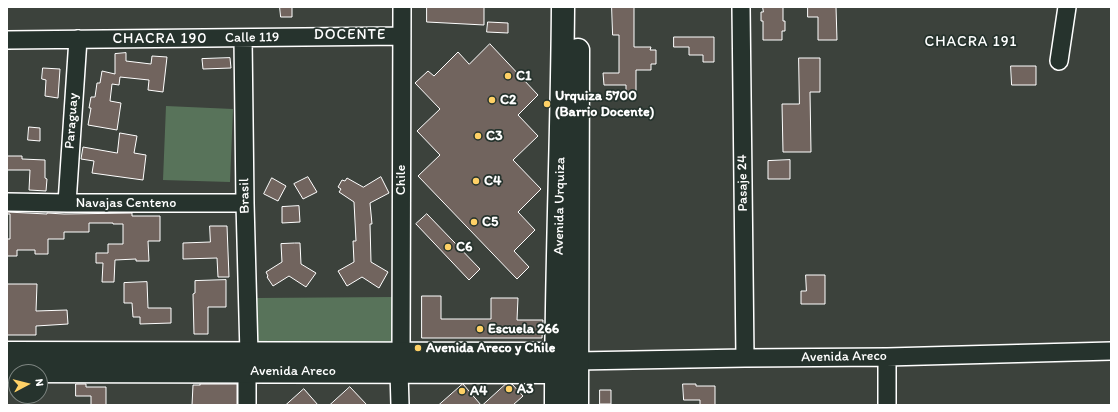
<!DOCTYPE html>
<html>
<head>
<meta charset="utf-8">
<style>
	body { margin:0 }
	#map { position:relative; width:1118px; height:412px; overflow:hidden; background:#3c423c; font-family:Itim,sans-serif }
	canvas { display:block }
	.frame { position:absolute; inset:0; border:8px solid #fff; pointer-events:none }
	.north { position:absolute; left:8px; top:364px; width:40px; height:40px; box-sizing:border-box; background:#26332d; border:1px solid #7d8581; border-radius:50%; rotate:83deg; font-size:11px; font-weight:700; line-height:16px; text-align:center; color:#fff }
	.north::after { content:''; display:block; margin:auto; width:14px; height:18px; background:#ffd166; clip-path:polygon(50% 0,100% 100%,50% 72%,0 100%) }
</style>
</head>
<body>
<div id="map">
<canvas width="1118" height="412"></canvas>
<div class="frame"></div>
<div class="north">N</div>
</div>
<script>
const context = document.querySelector('canvas').getContext('2d');
context.lineJoin = 'round';
function fillPath(path, color) { context.fillStyle = color; context.fill(path, 'evenodd'); }
function trace(path, color, width, dash) { context.strokeStyle = color; context.lineWidth = width; context.lineCap = dash ? 'butt' : 'round'; context.setLineDash(dash || []); context.stroke(path); }
function write(font, color, halo, rows, align = 'center') {
  context.font = font + ' Itim,sans-serif'; context.lineWidth = 3.5; context.setLineDash([]); context.textBaseline = 'middle'; context.strokeStyle = halo; context.fillStyle = color; for (const [text, x, y, turn = 0] of rows) {
    context.save(); context.translate(x, y); context.rotate((+turn || 0) * Math.PI / 180); context.textAlign = isNaN(turn) ? turn : align; if (halo) context.strokeText(text, 0, 0); context.fillText(text, 0, 0); context.restore();
  }
}
fillPath(new Path2D(`
	M 166,106 L 233,109 L 230,182 L 163,180 Z
	M 393,297 L 393,344 L 257,345 L 256,298 Z`), '#58735a');
const building = new Path2D(`
	M 280,7 L 292,7 L 292,17 L 281,17 Z
	M 427,7 L 484,7 L 484,25 L 427,22 Z
	M 612,7 L 634,7 L 634,47 L 651,47 L 650,50 L 656,50 L 656,64 L 651,64 L 651,70 L 636,70 L 636,94 L 626,94 L 626,85 L 604,85 L 603,73 L 619,73 L 619,35 L 613,35 Z
	M 763,7 L 783,7 L 783,21 L 785,21 L 785,31 L 782,31 L 782,40 L 763,40 L 763,21 L 761,21 L 761,12 L 763,12 Z
	M 808,7 L 836,7 L 837,40 L 818,40 L 818,17 L 808,17 Z
	M 488,22 L 508,23 L 508,33 L 487,32 Z
	M 674,37 L 714,37 L 714,62 L 703,62 L 703,55 L 689,55 L 689,47 L 674,47 Z
	M 490,44 L 538,95 L 518,115 L 538,136 L 513,160 L 541,189 L 518,212 L 535,230 L 514,251 L 529,267 L 517,279 L 418,176 L 440,155 L 417,131 L 440,109 L 415,83 L 428,71 L 434,76 L 458,52 L 469,64 Z
	M 126,53 L 126,61 L 151,64 L 152,56 L 167,57 L 163,92 L 148,90 L 149,80 L 120,77 L 119,85 L 112,84 L 110,101 L 121,103 L 117,130 L 88,125 L 91,108 L 89,108 L 91,97 L 95,97 L 97,83 L 100,83 L 102,71 L 115,74 L 115,54 Z
	M 230,58 L 231,68 L 203,69 L 202,59 Z
	M 799,58 L 820,58 L 820,92 L 810,92 L 811,152 L 783,152 L 782,104 L 799,104 Z
	M 1011,66 L 1036,66 L 1036,85 L 1012,85 Z
	M 43,68 L 60,69 L 58,98 L 45,96 L 46,80 L 42,79 Z
	M 29,127 L 40,128 L 40,141 L 28,140 Z
	M 120,133 L 137,136 L 134,153 L 146,155 L 143,180 L 92,173 L 94,161 L 81,159 L 83,147 L 117,153 Z
	M 7,156 L 22,156 L 22,159 L 45,160 L 45,178 L 47,179 L 46,191 L 29,190 L 30,170 L 7,170 Z
	M 790,160 L 790,179 L 768,179 L 768,161 Z
	M 308,177 L 317,192 L 303,199 L 294,184 Z
	M 381,177 L 389,193 L 370,203 L 372,224 L 370,224 L 371,262 L 388,272 L 379,288 L 362,277 L 347,286 L 338,271 L 354,262 L 353,241 L 356,241 L 354,202 L 339,192 L 341,189 L 338,187 L 342,180 L 345,181 L 347,178 L 363,187 Z
	M 272,178 L 286,186 L 278,201 L 264,194 Z
	M 299,206 L 300,222 L 282,223 L 282,207 Z
	M 7,212 L 47,214 L 47,213 L 64,214 L 132,213 L 132,216 L 160,216 L 160,241 L 148,241 L 149,261 L 136,261 L 136,259 L 115,260 L 114,282 L 102,282 L 103,263 L 96,263 L 96,253 L 108,253 L 108,244 L 123,244 L 123,224 L 113,224 L 113,223 L 89,223 L 89,232 L 64,232 L 64,239 L 48,239 L 48,254 L 35,254 L 35,250 L 17,250 L 17,256 L 7,256 L 7,239 L 10,239 L 10,214 L 7,214 Z
	M 427,214 L 480,269 L 469,280 L 416,224 Z
	M 210,226 L 227,226 L 229,277 L 218,277 L 217,258 L 183,259 L 183,243 L 210,242 Z
	M 295,243 L 300,243 L 301,264 L 316,273 L 306,287 L 289,276 L 273,286 L 267,277 L 268,276 L 266,272 L 282,262 L 281,244 Z
	M 806,275 L 825,275 L 825,304 L 801,304 L 801,291 L 806,291 Z
	M 226,280 L 226,307 L 208,307 L 208,334 L 194,334 L 193,294 L 195,293 L 195,281 Z
	M 147,282 L 148,308 L 171,308 L 171,323 L 140,324 L 140,317 L 133,317 L 132,303 L 124,303 L 124,283 Z
	M 7,284 L 37,284 L 36,311 L 67,310 L 68,324 L 36,326 L 36,335 L 7,335 Z
	M 422,296 L 441,296 L 441,319 L 491,319 L 491,298 L 518,298 L 517,320 L 543,320 L 542,338 L 422,338 Z
	M 76,384 L 86,384 L 86,387 L 106,387 L 106,405 L 91,405 L 91,396 L 76,396 Z
	M 200,384 L 237,384 L 237,405 L 192,405 L 193,385 L 200,385 Z
	M 463,384 L 481,405 L 439,405 Z
	M 506,384 L 512,384 L 523,396 L 513,405 L 483,405 Z
	M 683,384 L 696,384 L 696,386 L 715,386 L 715,405 L 700,405 L 700,400 L 684,400 Z
	M 350,387 L 367,405 L 330,405 Z
	M 304,389 L 318,405 L 286,405 Z
	M 600,390 L 611,390 L 611,404 L 600,404 Z`);
fillPath(building, '#71645e');
trace(building, '#fff', 1);
const minor = new Path2D(`
	M 741,7 L 745,358
	M 243,38 L 245,203 L 249,354
	M 7,40 L 402,36
	M 1059,61 L 1067,7
	M 7,202 L 67,203 L 245,203
	M 67,203 L 78,39
	M 401,354 L 402,7
	M 887,357 L 887,405
	M 577,361 L 745,358 L 887,357 L 1111,351
	M 399,371 L 400,405
	M 247,405 L 247,371`);
const major = new Path2D(`
	M 7,353 L 557,354 L 577,361
	M 7,371 L 556,372 L 577,361
	M 556,405 C 556,272 562,140 563,7
	M 577,405 L 578,50`);
trace(minor, '#fff', 20);
trace(major, '#fff', 25);
trace(minor, '#26332d', 17);
trace(major, '#26332d', 22);
for (const [x, y, r, color] of [
	[508,76,4,"#ffd166"],
	[492,100,4,"#ffd166"],
	[547,104,4,"#ffd166"],
	[478,136,4,"#ffd166"],
	[476,181,4,"#ffd166"],
	[474,222,4,"#ffd166"],
	[448,247,4,"#ffd166"],
	[480,329,4,"#ffd166"],
	[418,348,4,"#ffd166"],
	[509,389,4,"#ffd166"],
	[462,391,4,"#ffd166"]
]) { const dot = new Path2D(); dot.arc(x, y, r, 0, 2 * Math.PI); context.fillStyle = color; context.fill(dot); trace(dot, '#26332d', 1.5); }
write('14px', '#fff', '#26332d', [
	["Calle 119",252,38,-1],
	["Paraguay",72,121,-86],
	["Chile",401,180,-90],
	["Pasaje 24",743,183,-91],
	["Brasil",245,196,-91],
	["Navajas Centeno",126,203],
	["Avenida Urquiza",560,206,-89],
	["Avenida Areco",844,357,-1],
	["Avenida Areco",293,371]
]);
write('bold 14px', '#fff', '#26332d', [
	["C1",516,76],
	["Urquiza 5700",555,96],
	["(Barrio Docente)",555,112],
	["C2",500,100],
	["C3",486,136],
	["C4",484,181],
	["C5",482,222],
	["C6",456,247],
	["Escuela 266",488,329],
	["Avenida Areco y Chile",426,348],
	["A3",517,389],
	["A4",470,391]
], 'left');
context.letterSpacing = '1px';
write('15px', '#fff', '#26332d', [
	["DOCENTE",350,35],
	["CHACRA 190",160,39],
	["CHACRA 191",971,42]
]);
context.letterSpacing = '0px';
</script>
</body>
</html>
